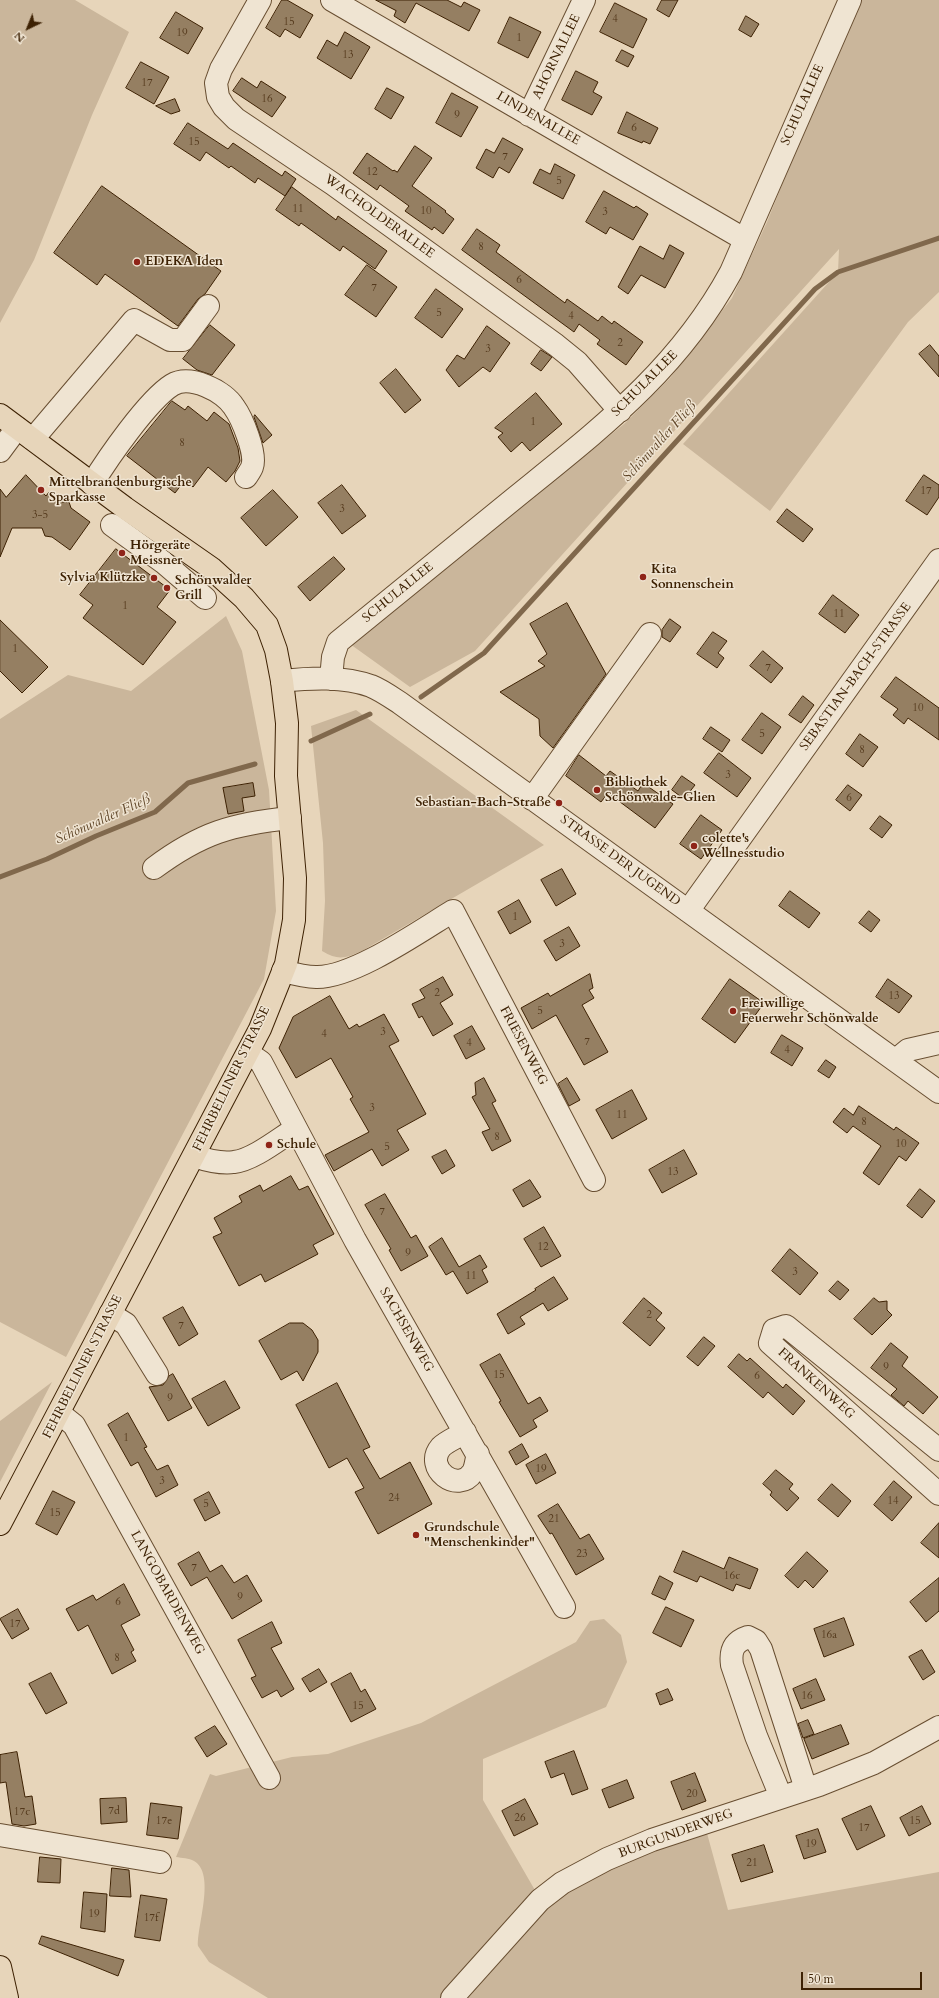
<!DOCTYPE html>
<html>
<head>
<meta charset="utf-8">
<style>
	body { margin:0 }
	#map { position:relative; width:939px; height:1998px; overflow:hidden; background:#e7d5ba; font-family:Cardo,serif }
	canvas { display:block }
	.north { position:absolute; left:8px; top:8px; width:40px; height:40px; -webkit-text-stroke:3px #efe4d2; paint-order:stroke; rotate:223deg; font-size:11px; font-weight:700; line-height:16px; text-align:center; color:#3d2103 }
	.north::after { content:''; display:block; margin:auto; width:14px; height:18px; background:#3d2103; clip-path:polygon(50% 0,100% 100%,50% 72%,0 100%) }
	.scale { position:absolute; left:801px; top:1972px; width:121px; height:18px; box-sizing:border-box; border:2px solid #3d2103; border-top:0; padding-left:5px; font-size:12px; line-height:14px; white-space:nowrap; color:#3d2103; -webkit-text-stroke:3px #efe4d2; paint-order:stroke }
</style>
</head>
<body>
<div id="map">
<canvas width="939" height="1998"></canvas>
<div class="north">N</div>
<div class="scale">50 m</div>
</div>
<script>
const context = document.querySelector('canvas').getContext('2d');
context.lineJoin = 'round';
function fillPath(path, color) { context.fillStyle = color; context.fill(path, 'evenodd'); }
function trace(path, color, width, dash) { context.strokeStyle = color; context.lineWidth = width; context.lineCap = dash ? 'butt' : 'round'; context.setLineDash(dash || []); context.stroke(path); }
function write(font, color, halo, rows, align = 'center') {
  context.font = font + ' Cardo,serif'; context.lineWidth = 3; context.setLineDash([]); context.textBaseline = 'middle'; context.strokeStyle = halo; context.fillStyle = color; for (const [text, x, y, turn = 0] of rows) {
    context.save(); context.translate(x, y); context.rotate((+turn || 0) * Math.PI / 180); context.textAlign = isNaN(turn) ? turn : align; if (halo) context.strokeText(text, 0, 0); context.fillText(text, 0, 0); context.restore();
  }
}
fillPath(new Path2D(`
	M 0,0 L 75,0 L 129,32 L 92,115 L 34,260 L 0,323 Z
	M 856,0 L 939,0 L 939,292 L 908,322 L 770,511 L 683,444 L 838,272 L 839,249 L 475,651 L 410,687 L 350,644 L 624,424 L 670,378 L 732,298 L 767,222 Z
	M 226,616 L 242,651 L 269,790 L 276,911 L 264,979 L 66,1357 L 0,1322 L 0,719 L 68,675 L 131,691 Z
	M 356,710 L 544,845 L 362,951 C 345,958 339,961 322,951 L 325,901 L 323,843 L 311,726 Z
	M 52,1382 L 0,1482 L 0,1421 Z
	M 604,1619 L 621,1635 L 627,1662 L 606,1707 L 483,1759 L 483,1800 L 536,1892 L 702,1815 L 728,1910 L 939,1872 L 939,1998 L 268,1998 L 209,1962 L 198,1946 C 197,1925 216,1874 194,1861 C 189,1858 182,1858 176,1857 L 210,1774 L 216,1776 L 292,1757 L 328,1754 L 421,1723 L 576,1642 L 590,1621 Z`), '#cab69b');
trace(new Path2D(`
	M 421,697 L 484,653 L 815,289 L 838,272 L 939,238
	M 311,741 L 370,714
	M 0,877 L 47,859 L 96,836 L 155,812 L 188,783 L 255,764`), '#80684c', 5);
const building = new Path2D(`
	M 282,0 L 287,0 L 313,15 L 300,38 L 285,29 L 280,37 L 266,28 Z
	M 376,0 L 447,0 L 461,7 L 464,2 L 480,10 L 469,31 L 416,3 L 405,23 L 394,16 L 396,11 Z
	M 662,0 L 678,0 L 669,17 L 657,10 Z
	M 615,3 L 647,19 L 633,48 L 600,32 Z
	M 176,12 L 203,28 L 188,54 L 160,38 Z
	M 746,16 L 759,24 L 751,37 L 739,30 Z
	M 510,17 L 541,32 L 528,58 L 498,43 Z
	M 345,32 L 370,47 L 351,79 L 317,58 L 327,40 L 337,46 Z
	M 622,50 L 634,56 L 628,67 L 616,61 Z
	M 141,62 L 169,77 L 154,104 L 126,88 Z
	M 576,71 L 598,82 L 593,92 L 602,97 L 592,115 L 562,100 Z
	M 242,78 L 257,88 L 261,81 L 286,97 L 272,117 L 233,91 Z
	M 387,88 L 404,97 L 391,119 L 375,109 Z
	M 452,93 L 478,107 L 461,137 L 436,123 Z
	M 175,99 L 180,111 L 171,114 L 156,106 Z
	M 627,112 L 658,128 L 650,144 L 643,141 L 642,143 L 618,133 Z
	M 188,123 L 228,149 L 233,143 L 282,176 L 285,171 L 296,179 L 285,196 L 258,178 L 255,183 L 231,166 L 229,168 L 206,152 L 200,161 L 174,144 Z
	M 503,138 L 523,149 L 509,173 L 499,167 L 493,178 L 476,168 L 486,149 L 494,153 Z
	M 415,146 L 432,158 L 412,186 L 446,211 L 445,212 L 454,219 L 443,234 L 434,227 L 432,230 L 405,211 L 409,206 L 380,185 L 377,190 L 353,173 L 367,153 L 393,171 L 394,170 L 397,172 Z
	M 555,164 L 575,175 L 563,199 L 533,183 L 540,169 L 550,174 Z
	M 102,186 L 221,271 L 205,294 L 198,299 L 178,326 L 105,274 L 97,285 L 54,253 Z
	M 292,187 L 336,220 L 338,216 L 387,251 L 375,269 L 343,246 L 340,251 L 301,223 L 299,226 L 276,210 Z
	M 604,191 L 634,208 L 636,206 L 648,214 L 633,240 L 610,227 L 606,234 L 586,222 Z
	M 477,229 L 500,245 L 496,252 L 565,303 L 567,299 L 598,321 L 602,316 L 612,324 L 614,321 L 643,342 L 626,365 L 597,344 L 600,340 L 579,324 L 574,332 L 462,250 Z
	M 670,245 L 684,253 L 665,288 L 641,275 L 628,294 L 618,287 L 640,246 L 663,259 Z
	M 367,265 L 397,287 L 376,317 L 345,295 Z
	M 436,289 L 463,309 L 442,338 L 415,318 Z
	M 210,325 L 235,345 L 212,375 L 197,370 L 183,359 Z
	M 487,326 L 510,343 L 490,372 L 483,367 L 459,387 L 446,370 L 457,355 L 464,359 Z
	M 930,345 L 939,356 L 939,377 L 919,354 Z
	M 541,350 L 552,357 L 541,371 L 531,364 Z
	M 396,369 L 421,400 L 405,413 L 380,383 Z
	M 536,393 L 562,424 L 530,451 L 522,442 L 511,452 L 498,437 L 503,433 L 495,428 Z
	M 172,401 L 185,410 L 188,406 L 207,421 L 214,412 L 229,424 L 238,448 L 240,461 L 235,471 L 226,482 L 208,467 L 193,487 L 185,480 L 175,493 L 127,456 Z
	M 255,415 L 272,435 L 263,443 L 254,417 Z
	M 26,475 L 46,496 L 49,492 L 62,502 L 69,502 L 71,508 L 90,522 L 70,550 L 52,537 L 45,536 L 42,528 L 12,528 L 0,557 L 0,489 L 6,497 Z
	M 924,475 L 939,485 L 939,497 L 927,515 L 906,501 Z
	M 342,485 L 366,516 L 342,534 L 318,503 Z
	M 273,490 L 298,517 L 266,546 L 241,518 Z
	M 787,509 L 813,529 L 803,542 L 777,522 Z
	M 116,549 L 170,590 L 157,607 L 176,622 L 143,665 L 83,618 L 93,605 L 80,595 Z
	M 334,557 L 345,569 L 310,601 L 298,587 Z
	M 833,595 L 859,615 L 845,633 L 819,614 Z
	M 567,603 L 606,674 L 553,748 L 540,736 L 539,719 L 500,692 L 545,666 L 538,661 L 547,654 L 530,624 Z
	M 670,619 L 681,627 L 670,642 L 662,637 L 662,630 Z
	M 0,620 L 48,667 L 22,693 L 0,671 Z
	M 713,632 L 727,641 L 718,653 L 724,658 L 717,668 L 697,654 Z
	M 763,651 L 783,668 L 771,683 L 750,666 Z
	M 896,677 L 939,708 L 939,740 L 908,718 L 904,724 L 893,715 L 898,709 L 881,697 Z
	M 803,696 L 814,705 L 801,723 L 789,715 Z
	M 762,713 L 781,727 L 762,754 L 742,740 Z
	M 711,727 L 730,740 L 722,752 L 703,739 Z
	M 860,734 L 878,747 L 863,767 L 846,754 Z
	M 719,753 L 751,778 L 737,797 L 704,773 Z
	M 579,755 L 606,776 L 610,771 L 638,791 L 643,783 L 673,804 L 655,828 L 608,793 L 601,802 L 566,776 Z
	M 682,776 L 695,785 L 684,799 L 672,790 Z
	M 253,783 L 255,796 L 242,798 L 244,811 L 228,814 L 223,788 Z
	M 848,785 L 862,795 L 850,811 L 836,800 Z
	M 701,815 L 722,830 L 701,859 L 680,844 Z
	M 880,816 L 892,825 L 882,838 L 870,829 Z
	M 562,869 L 576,894 L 556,906 L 541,880 Z
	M 790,891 L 820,913 L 809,928 L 779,906 Z
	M 519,900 L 531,922 L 510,934 L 498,912 Z
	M 869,911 L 880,920 L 871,932 L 859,923 Z
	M 569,927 L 580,946 L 556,961 L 544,941 Z
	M 590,974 L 593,988 L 589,990 L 594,998 L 582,1005 L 608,1052 L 584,1065 L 556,1015 L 532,1029 L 521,1008 L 548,993 L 550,996 Z
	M 443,977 L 453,995 L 440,1003 L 453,1024 L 433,1036 L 422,1016 L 419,1018 L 412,1004 L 425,998 L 420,990 Z
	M 730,979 L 764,1003 L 735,1043 L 702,1019 Z
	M 888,979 L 912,996 L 899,1013 L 876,997 Z
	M 330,996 L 349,1029 L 357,1024 L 359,1027 L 384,1014 L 399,1041 L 389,1046 L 426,1114 L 397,1130 L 409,1150 L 382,1166 L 372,1149 L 334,1171 L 325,1155 L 369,1132 L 350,1099 L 353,1097 L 331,1058 L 296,1078 L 279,1048 L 293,1017 Z
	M 472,1026 L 485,1049 L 466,1059 L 454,1036 Z
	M 782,1035 L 803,1048 L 792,1066 L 771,1053 Z
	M 826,1060 L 836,1067 L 829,1078 L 818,1071 Z
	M 484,1078 L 496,1101 L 492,1103 L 511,1141 L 492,1151 L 482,1132 L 490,1129 L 472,1097 L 476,1095 L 475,1083 Z
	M 567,1078 L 580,1100 L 569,1106 L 558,1084 Z
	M 632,1090 L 647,1119 L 612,1139 L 596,1110 Z
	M 859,1106 L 894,1130 L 896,1127 L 919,1143 L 906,1161 L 899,1156 L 879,1185 L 863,1173 L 881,1146 L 853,1126 L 847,1133 L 833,1122 L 844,1108 L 853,1115 Z
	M 446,1150 L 455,1166 L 442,1174 L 432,1157 Z
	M 684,1150 L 697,1174 L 662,1193 L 649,1170 Z
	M 291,1176 L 299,1190 L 308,1186 L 334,1234 L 313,1245 L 318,1254 L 265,1282 L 261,1274 L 239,1286 L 213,1237 L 222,1233 L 214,1218 L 242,1202 L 239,1196 L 260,1185 L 263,1191 Z
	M 530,1180 L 541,1197 L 523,1207 L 513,1190 Z
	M 920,1189 L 935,1201 L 922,1218 L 907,1206 Z
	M 385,1194 L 411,1238 L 416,1235 L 428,1256 L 401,1271 L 389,1250 L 391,1249 L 365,1205 Z
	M 544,1227 L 561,1256 L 541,1267 L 524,1239 Z
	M 442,1238 L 459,1267 L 480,1255 L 487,1267 L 482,1270 L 488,1282 L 467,1294 L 453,1271 L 446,1275 L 429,1247 Z
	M 790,1249 L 818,1273 L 800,1295 L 772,1271 Z
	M 554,1277 L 568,1299 L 548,1311 L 543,1303 L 520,1317 L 525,1324 L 508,1334 L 497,1314 L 536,1290 L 535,1289 Z
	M 838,1281 L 849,1290 L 840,1300 L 829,1291 Z
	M 644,1298 L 662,1313 L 656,1320 L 665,1328 L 650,1346 L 623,1323 Z
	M 874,1298 L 879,1302 L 887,1301 L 887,1310 L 892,1315 L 872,1335 L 854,1319 Z
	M 183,1307 L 198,1334 L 179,1346 L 163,1318 Z
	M 290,1323 L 303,1323 L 312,1330 L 318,1340 L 318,1352 L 303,1381 L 297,1371 L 281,1380 L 259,1341 Z
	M 704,1337 L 715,1346 L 698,1366 L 687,1357 Z
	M 891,1343 L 908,1357 L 902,1366 L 938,1397 L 923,1414 L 908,1401 L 904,1406 L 891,1395 L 897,1389 L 871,1368 Z
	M 500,1354 L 528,1404 L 540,1397 L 548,1411 L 533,1420 L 537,1427 L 520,1437 L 499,1402 L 501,1401 L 480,1365 Z
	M 739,1354 L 747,1361 L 750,1358 L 783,1388 L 786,1384 L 805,1401 L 793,1415 L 768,1392 L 763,1398 L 728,1367 Z
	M 173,1374 L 192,1408 L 168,1421 L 149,1387 L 163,1385 L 169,1376 Z
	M 225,1381 L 240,1408 L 208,1426 L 192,1399 Z
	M 337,1383 L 370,1447 L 363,1450 L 380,1479 L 410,1462 L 432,1504 L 378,1534 L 355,1492 L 364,1488 L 347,1458 L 329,1468 L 296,1405 Z
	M 128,1413 L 147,1447 L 144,1448 L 157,1470 L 168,1465 L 178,1485 L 156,1497 L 138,1462 L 131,1466 L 108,1425 Z
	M 522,1444 L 529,1457 L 516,1465 L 509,1452 Z
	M 546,1454 L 556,1473 L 536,1484 L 526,1465 Z
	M 776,1470 L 793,1484 L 789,1489 L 799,1498 L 787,1511 L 770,1495 L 772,1492 L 763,1484 Z
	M 894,1481 L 912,1497 L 892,1521 L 874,1505 Z
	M 832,1484 L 851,1501 L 838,1517 L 818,1500 Z
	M 53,1491 L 75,1502 L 57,1535 L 36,1524 Z
	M 209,1492 L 220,1513 L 205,1521 L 194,1500 Z
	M 558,1504 L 580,1539 L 589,1534 L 604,1559 L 576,1575 L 552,1533 L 550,1534 L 538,1516 Z
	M 939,1523 L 939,1558 L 921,1543 Z
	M 683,1551 L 724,1569 L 729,1557 L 758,1569 L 750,1589 L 736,1584 L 733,1591 L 700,1576 L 697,1582 L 674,1572 Z
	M 199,1552 L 210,1572 L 222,1565 L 234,1583 L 247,1575 L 262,1601 L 232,1619 L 207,1577 L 191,1586 L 178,1564 Z
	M 807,1552 L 828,1571 L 813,1588 L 805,1580 L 798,1588 L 785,1576 Z
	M 660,1576 L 673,1583 L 665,1600 L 652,1594 Z
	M 939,1578 L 939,1611 L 926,1622 L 910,1602 Z
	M 124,1584 L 140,1615 L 121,1625 L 134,1650 L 131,1652 L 136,1661 L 112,1674 L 88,1625 L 78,1631 L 66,1609 L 93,1595 L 96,1600 Z
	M 666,1607 L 694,1620 L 681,1647 L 653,1633 Z
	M 18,1609 L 29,1629 L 12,1639 L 0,1619 Z
	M 844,1618 L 854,1645 L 824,1657 L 814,1629 Z
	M 272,1622 L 282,1643 L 271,1648 L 294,1689 L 281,1697 L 277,1690 L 262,1698 L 251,1678 L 256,1676 L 238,1640 Z
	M 922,1650 L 935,1672 L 923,1680 L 909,1657 Z
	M 319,1669 L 327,1682 L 310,1692 L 302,1679 Z
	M 51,1673 L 67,1703 L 46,1714 L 29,1684 Z
	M 351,1673 L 361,1692 L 365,1689 L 376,1709 L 351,1722 L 331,1684 Z
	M 816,1679 L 825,1700 L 801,1709 L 793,1689 Z
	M 668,1689 L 673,1700 L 660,1705 L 656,1694 Z
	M 808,1720 L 814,1734 L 803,1738 L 798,1724 Z
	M 841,1725 L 849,1744 L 812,1759 L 804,1739 Z
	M 215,1726 L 227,1744 L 207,1757 L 195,1738 Z
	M 574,1751 L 588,1789 L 572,1795 L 564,1773 L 551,1778 L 545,1762 Z
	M 17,1752 L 25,1797 L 32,1796 L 36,1824 L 24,1826 L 12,1824 L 6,1782 L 0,1783 L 0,1755 Z
	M 695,1773 L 706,1801 L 682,1810 L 671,1782 Z
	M 627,1780 L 634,1798 L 609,1808 L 602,1790 Z
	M 126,1798 L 127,1822 L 101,1824 L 100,1799 Z
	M 525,1799 L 538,1824 L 514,1836 L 502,1811 Z
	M 151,1803 L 182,1807 L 178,1839 L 147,1835 Z
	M 871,1806 L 885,1836 L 857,1850 L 842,1819 Z
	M 922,1806 L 931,1824 L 909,1836 L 900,1818 Z
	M 818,1829 L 826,1852 L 804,1859 L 796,1836 Z
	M 764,1845 L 773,1872 L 741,1882 L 732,1855 Z
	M 40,1857 L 61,1859 L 60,1883 L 38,1882 Z
	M 112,1868 L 129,1870 L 131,1897 L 110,1896 Z
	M 84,1892 L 107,1894 L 105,1932 L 81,1928 Z
	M 141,1895 L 167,1899 L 160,1941 L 135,1937 Z
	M 42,1936 L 124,1960 L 118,1976 L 39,1944 Z`);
fillPath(building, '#957f62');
trace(building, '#3d2103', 1);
const minor = new Path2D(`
	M 260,0 L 221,69 L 216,83 L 218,97 L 224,107 L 236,119 L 333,184 L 556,345 L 577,362 L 620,411
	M 332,0 L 744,239
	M 529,115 L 584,0
	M 33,439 L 134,320 L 170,340 L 183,340 L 208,306
	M 0,451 L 17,428
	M 92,484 C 108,458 148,400 172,385 C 190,374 224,391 234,407 C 242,418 257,454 252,467 C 251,470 248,474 246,477
	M 112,525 L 163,562 L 205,598
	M 331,679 L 333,657 L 338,642 C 397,594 457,545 516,497 C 601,428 678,370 731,272 L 850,0
	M 282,681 C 311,678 343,676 371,686 C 381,690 391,697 400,703 L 939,1092
	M 532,799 L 650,634
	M 154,868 C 201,833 232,824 290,818
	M 688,911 L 939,560
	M 283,971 C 294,974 305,977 316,977 C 353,978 420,931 453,911 L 594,1180
	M 248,1053 L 261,1062 L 355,1240 L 564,1607
	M 896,1060 L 908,1050 L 939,1043
	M 194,1156 C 206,1160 221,1164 234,1162 C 253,1160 279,1139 295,1129
	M 110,1314 L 126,1324 L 157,1374
	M 59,1413 L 74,1425 L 269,1778
	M 465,1432 C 458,1437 447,1441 441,1447 C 423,1468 458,1495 473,1472 C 476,1467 476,1460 478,1454
	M 939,1450 L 786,1326 L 774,1330 L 770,1343 L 939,1494
	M 781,1797 L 756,1736 L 732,1665 C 730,1651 733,1642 748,1637 L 756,1641 L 761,1649 L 806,1789
	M 0,1835 L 160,1862
	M 452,1998 L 540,1900 L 562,1883 L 607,1859 L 652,1840 L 819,1785 L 874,1763 L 939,1727`);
const major = new Path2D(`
	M 0,415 L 125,508 L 211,568 L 244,598 L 267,625 L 276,650 L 282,681 L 287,723 L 286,776 L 295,878 L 294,920 L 286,964 L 260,1029 L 0,1524
	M 0,1967 L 7,1998`);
trace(minor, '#684e31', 24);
trace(major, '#3d2103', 24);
trace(minor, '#efe4d2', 22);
trace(major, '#e7d5ba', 22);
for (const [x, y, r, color] of [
	[137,262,4,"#8f2418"],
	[41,490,4,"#8f2418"],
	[122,553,4,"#8f2418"],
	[643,577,4,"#8f2418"],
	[154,578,4,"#8f2418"],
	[167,588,4,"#8f2418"],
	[597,790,4,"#8f2418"],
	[559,803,4,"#8f2418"],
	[694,846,4,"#8f2418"],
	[733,1011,4,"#8f2418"],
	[269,1145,4,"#8f2418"],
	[416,1535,4,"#8f2418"]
]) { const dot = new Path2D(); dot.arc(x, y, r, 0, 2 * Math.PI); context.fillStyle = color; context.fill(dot); trace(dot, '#efe4d2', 1.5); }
write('11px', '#53381b', null, [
	["4",615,19],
	["15",289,22],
	["19",182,33],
	["1",519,38],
	["13",348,55],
	["17",147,83],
	["16",267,99],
	["9",457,115],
	["6",634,128],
	["15",194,142],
	["7",505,157],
	["12",372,172],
	["5",559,181],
	["11",298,209],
	["10",426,211],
	["3",605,212],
	["8",481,247],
	["6",519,280],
	["7",374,288],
	["5",439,313],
	["4",571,316],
	["2",620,343],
	["3",488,349],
	["1",533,422],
	["8",182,443],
	["17",926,491],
	["3",342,509],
	["3-5",40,515],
	["1",125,606],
	["11",839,614],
	["1",15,649],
	["7",768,668],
	["10",918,708],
	["5",762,734],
	["8",862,750],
	["3",728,775],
	["6",849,798],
	["1",515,917],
	["3",562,944],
	["2",437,993],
	["13",894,996],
	["5",540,1011],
	["3",383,1032],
	["4",324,1034],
	["7",587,1042],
	["4",469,1043],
	["4",787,1050],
	["3",372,1108],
	["11",622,1115],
	["8",864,1122],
	["8",497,1137],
	["10",901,1144],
	["5",387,1147],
	["13",673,1172],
	["7",382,1212],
	["12",543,1247],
	["9",408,1253],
	["3",795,1272],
	["11",471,1276],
	["2",649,1315],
	["7",181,1326],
	["9",886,1367],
	["15",499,1375],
	["6",757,1376],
	["9",170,1398],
	["1",126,1438],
	["19",541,1469],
	["3",162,1481],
	["24",394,1498],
	["14",893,1501],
	["5",206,1504],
	["15",55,1513],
	["21",554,1519],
	["23",582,1554],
	["7",194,1568],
	["16c",732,1576],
	["9",240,1597],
	["6",118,1602],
	["17",15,1624],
	["16a",829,1635],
	["8",117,1658],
	["16",807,1696],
	["15",358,1706],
	["20",692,1794],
	["7d",114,1811],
	["17c",22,1812],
	["26",520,1818],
	["17e",164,1821],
	["15",915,1821],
	["17",864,1828],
	["19",811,1844],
	["21",752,1863],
	["19",94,1914],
	["17f",151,1918]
]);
write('13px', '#3d2103', '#efe4d2', [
	["AHORNALLEE",557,57,-64],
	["SCHULALLEE",803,105,-66],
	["LINDENALLEE",538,119,30],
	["WACHOLDERALLEE",379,217,36],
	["SCHULALLEE",645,384,-45],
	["SCHULALLEE",398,593,-39],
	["SEBASTIAN-BACH-STRASSE",856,677,-54],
	["STRASSE DER JUGEND",620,861,36],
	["FRIESENWEG",523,1046,62],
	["FEHRBELLINER STRASSE",232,1079,-64],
	["SACHSENWEG",406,1330,60],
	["FEHRBELLINER STRASSE",83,1367,-63],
	["FRANKENWEG",816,1384,42],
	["LANGOBARDENWEG",167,1593,61],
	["BURGUNDERWEG",676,1834,-20]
]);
write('bold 13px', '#3d2103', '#efe4d2', [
	["EDEKA Iden",145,262],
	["Mittelbrandenburgische",49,483],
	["Sparkasse",49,498],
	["Hörgeräte",130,546],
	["Meissner",130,561],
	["Kita",651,570],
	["Sonnenschein",651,585],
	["Sylvia Klützke",146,578,"right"],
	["Schönwalder",175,581],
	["Grill",175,596],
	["Bibliothek",605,783],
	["Schönwalde-Glien",605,798],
	["Sebastian-Bach-Straße",551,803,"right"],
	["colette's",702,839],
	["Wellnesstudio",702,854],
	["Freiwillige",741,1004],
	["Feuerwehr Schönwalde",741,1019],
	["Schule",277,1145],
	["Grundschule",424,1528],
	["\"Menschenkinder\"",424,1543]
], 'left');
write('italic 14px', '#5f4527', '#efe4d2', [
	["Schönwalder Fließ",660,442,-48],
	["Schönwalder Fließ",103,820,-24]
]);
</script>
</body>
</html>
